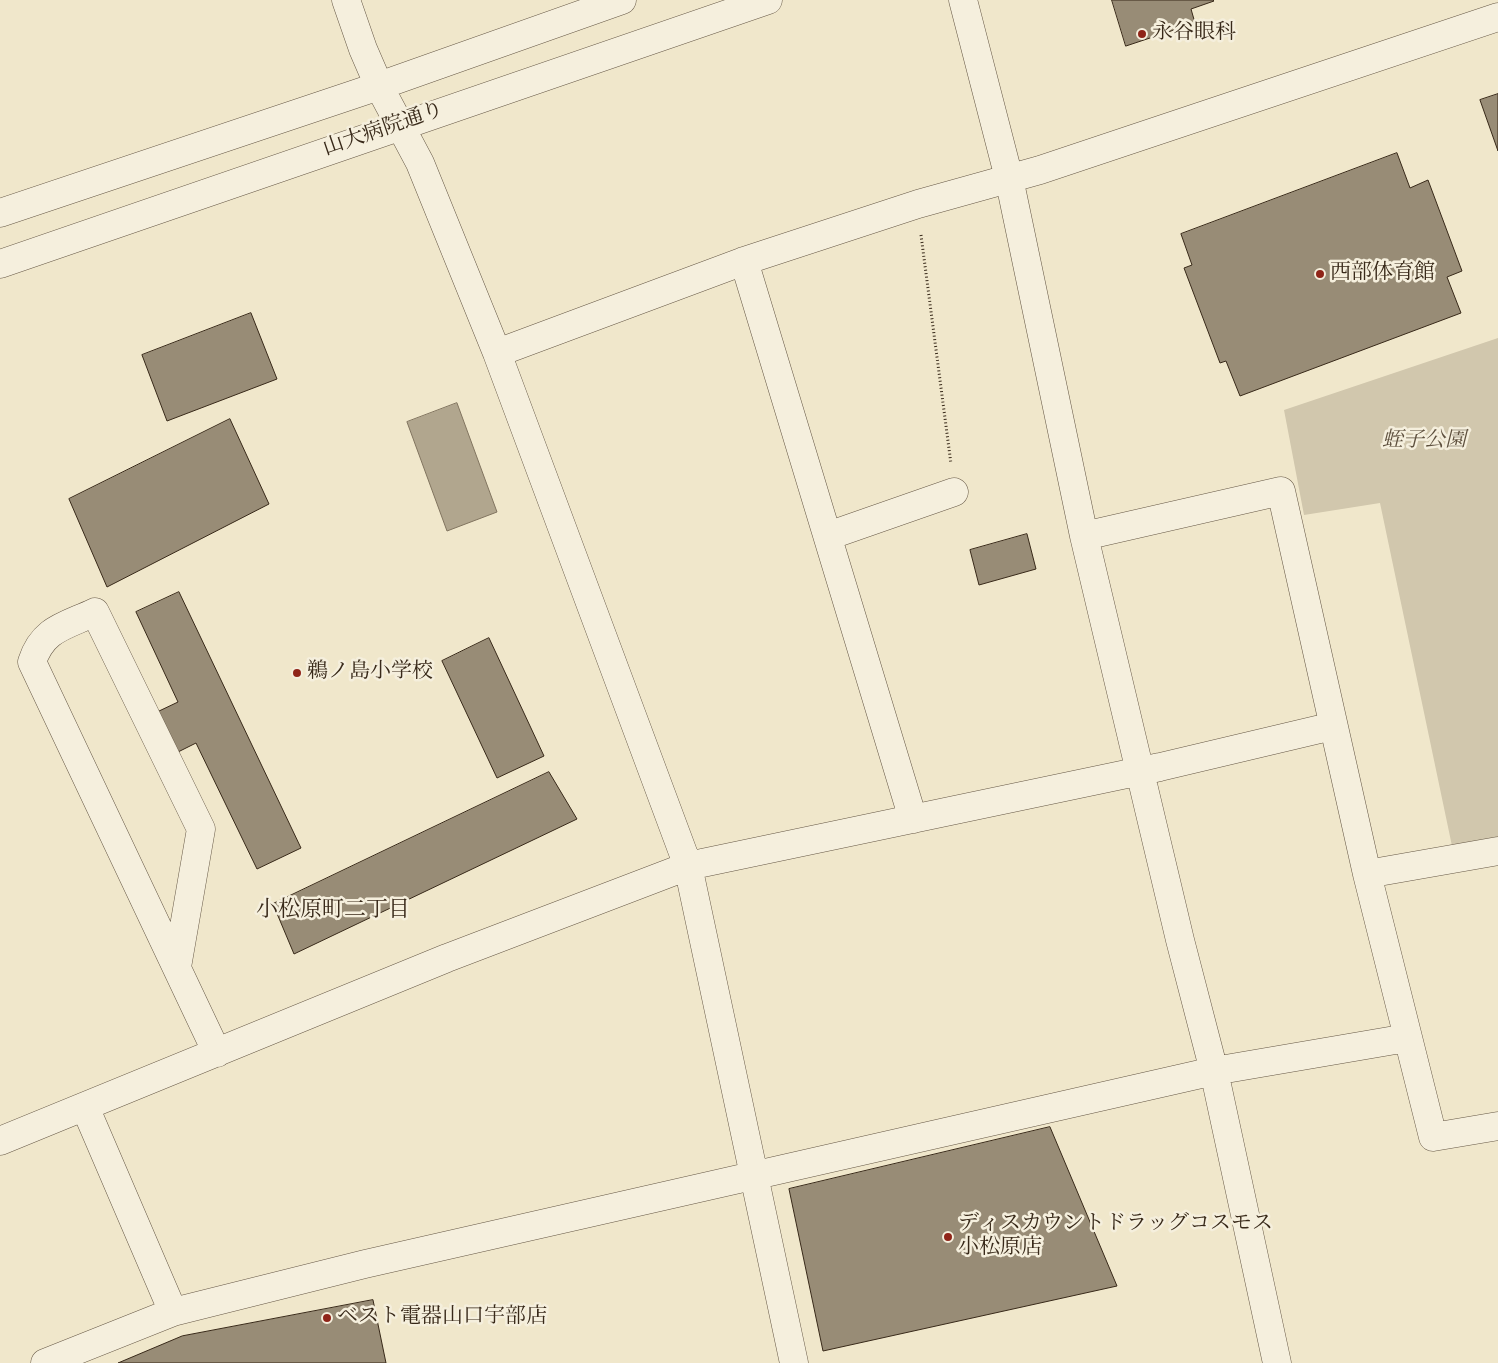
<!DOCTYPE html>
<html>
<head>
<meta charset="utf-8">
<style>
	body { margin:0 }
	canvas { display:block; background:#f0e7cb }
</style>
</head>
<body>
<canvas width="1498" height="1363"></canvas>
<script>
const context = document.querySelector('canvas').getContext('2d');
context.lineJoin = 'round';
function fillPath(path, color) { context.fillStyle = color; context.fill(path, 'evenodd'); }
function trace(path, color, width, dash) { context.strokeStyle = color; context.lineWidth = width; context.lineCap = dash ? 'butt' : 'round'; context.setLineDash(dash || []); context.stroke(path); }
function write(font, color, halo, rows, align = 'center') {
  context.font = font + ' "Sorts Mill Goudy","Noto Serif JP",serif'; context.lineWidth = 5; context.setLineDash([]); context.textBaseline = 'middle'; context.strokeStyle = halo; context.fillStyle = color; for (const [text, x, y, turn = 0] of rows) {
    context.save(); context.translate(x, y); context.rotate((+turn || 0) * Math.PI / 180); context.textAlign = isNaN(turn) ? turn : align; if (halo) context.strokeText(text, 0, 0); context.fillText(text, 0, 0); context.restore();
  }
}
fillPath(new Path2D(`
	M 1498,338 L 1498,837 L 1452,846 L 1380,503 L 1304,515 L 1284,410 Z`), '#d1c7ad');
const water = new Path2D(`
	M 457,403 L 497,512 L 447,531 L 407,422 Z`);
fillPath(water, '#b1a68e');
trace(water, '#81745f', 1);
const building = new Path2D(`
	M 1112,0 L 1213,0 L 1214,1 L 1191,9 L 1195,23 L 1126,46 Z
	M 1498,94 L 1498,151 L 1480,100 Z
	M 1397,153 L 1410,188 L 1428,180 L 1462,271 L 1447,277 L 1461,313 L 1240,396 L 1226,361 L 1220,363 L 1184,268 L 1192,265 L 1181,234 Z
	M 251,313 L 277,379 L 167,421 L 142,355 Z
	M 230,419 L 269,504 L 107,587 L 69,499 Z
	M 1027,534 L 1036,569 L 979,585 L 970,550 Z
	M 179,592 L 301,848 L 257,869 L 196,743 L 176,753 L 157,712 L 178,702 L 136,612 Z
	M 489,638 L 544,756 L 497,778 L 442,661 Z
	M 549,772 L 577,819 L 294,954 L 273,904 Z
	M 1050,1127 L 1117,1286 L 823,1351 L 789,1189 Z
	M 373,1300 L 386,1363 L 118,1363 L 182,1336 Z`);
fillPath(building, '#988c76');
trace(building, '#382919', 1);
const minor = new Path2D(`
	M 346,0 L 363,49 L 379,86 L 420,163 L 497,353 L 688,866 L 794,1363
	M 963,0 L 1009,178 L 1084,536 L 1180,940 L 1214,1071 L 1277,1363
	M 0,213 L 379,86 L 622,0
	M 744,261 L 913,819
	M 0,264 L 768,0
	M 497,353 L 744,261 L 918,204 L 1040,170 L 1498,17
	M 828,536 L 954,492
	M 1084,536 L 1281,491 L 1367,874 L 1433,1137 L 1498,1126
	M 1367,874 L 1498,851
	M 177,967 L 201,829 L 95,612 C 66,626 43,628 32,662 L 217,1053
	M 85,1107 L 173,1312
	M 0,1141 L 447,958 L 688,866 L 1160,767 L 1333,726
	M 45,1363 L 173,1312 L 365,1264 L 1214,1071 L 1407,1038`);
trace(minor, '#665846', 29);
trace(new Path2D(`
	M 921,235 L 951,464`), '#382919', 3, [1, 2.5]);
trace(minor, '#f5efdd', 28);
for (const [x, y, r, color] of [
	[1142,34,5,"#8f2418"],
	[1320,274,5,"#8f2418"],
	[297,673,5,"#8f2418"],
	[948,1237,5,"#8f2418"],
	[327,1318,5,"#8f2418"]
]) { const dot = new Path2D(); dot.arc(x, y, r, 0, 2 * Math.PI); context.fillStyle = color; context.fill(dot); trace(dot, '#f5efdd', 2); }
write('21px', '#382919', '#f5efdd', [
	["永谷眼科",1152,34],
	["西部体育館",1330,274],
	["鵜ノ島小学校",307,673],
	["ディスカウントドラッグコスモス",958,1225],
	["小松原店",958,1249],
	["ベスト電器山口宇部店",337,1318]
], 'left');
write('21px', '#382919', '#f5efdd', [
	["山大病院通り",384,131,-19]
]);
write('italic 21px', '#5e503e', '#f5efdd', [
	["蛭子公園",1424,442]
]);
write('22px', '#382919', '#f5efdd', [
	["小松原町二丁目",333,912]
]);
</script>
</body>
</html>
